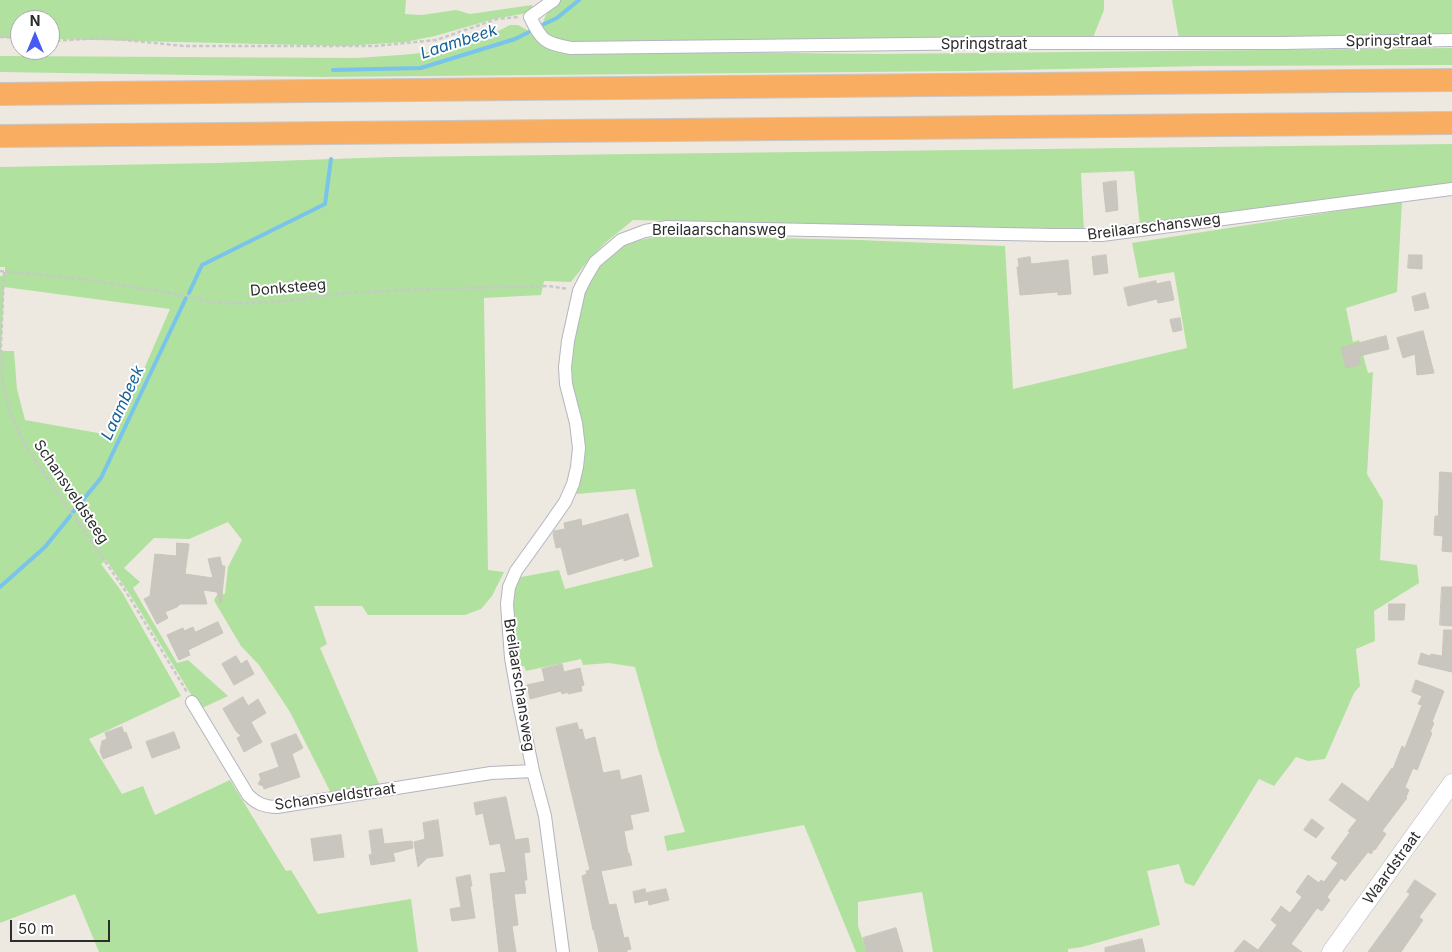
<!DOCTYPE html>
<html>
<head>
<meta charset="utf-8">
<style>
	body { margin:0 }
	#map { position:relative; width:1452px; height:952px; overflow:hidden; background:#ede9e0; font-family:Inter,sans-serif }
	canvas { display:block }
	.north { position:absolute; left:10px; top:10px; width:50px; height:50px; box-sizing:border-box; background:#fff; border:1px solid #ababab; border-radius:50%; rotate:0deg; font-size:14px; font-weight:700; line-height:20px; text-align:center; color:#2d2d2d }
	.north::after { content:''; display:block; margin:auto; width:18px; height:22px; background:#475bf3; clip-path:polygon(50% 0,100% 100%,50% 72%,0 100%) }
	.scale { position:absolute; left:10px; top:920px; width:100px; height:22px; box-sizing:border-box; border:2px solid #2d2d2d; border-top:0; padding-left:6px; font-size:15px; line-height:18px; white-space:nowrap; color:#2d2d2d; -webkit-text-stroke:4px #fff; paint-order:stroke }
</style>
</head>
<body>
<div id="map">
<canvas width="1452" height="952"></canvas>
<div class="north">N</div>
<div class="scale">50 m</div>
</div>
<script>
const context = document.querySelector('canvas').getContext('2d');
context.lineJoin = 'round';
function fillPath(path, color) { context.fillStyle = color; context.fill(path, 'evenodd'); }
function trace(path, color, width, dash) { context.strokeStyle = color; context.lineWidth = width; context.lineCap = dash ? 'butt' : 'round'; context.setLineDash(dash || []); context.stroke(path); }
function write(font, color, halo, rows, align = 'center') {
  context.font = font + ' Inter,sans-serif'; context.lineWidth = 4; context.setLineDash([]); context.textBaseline = 'middle'; context.strokeStyle = halo; context.fillStyle = color; for (const [text, x, y, turn = 0] of rows) {
    context.save(); context.translate(x, y); context.rotate((+turn || 0) * Math.PI / 180); context.textAlign = isNaN(turn) ? turn : align; if (halo) context.strokeText(text, 0, 0); context.fillText(text, 0, 0); context.restore();
  }
}
fillPath(new Path2D(`
	M 0,0 L 406,0 L 405,14 L 422,15 L 456,10 L 470,14 L 532,5 L 533,12 L 494,19 L 435,36 L 405,42 L 346,46 L 50,39 L 50,20 L 20,20 L 20,38 L 0,38 Z
	M 560,0 L 1104,0 L 1104,10 L 1092,40 L 564,42 C 560,40 555,39 552,37 C 533,26 549,9 560,0 Z
	M 1172,0 L 1452,0 L 1452,34 L 1179,39 Z
	M 510,25 L 518,25 L 527,30 L 543,46 L 703,52 L 881,54 L 1452,48 L 1452,65 L 1202,66 L 969,71 L 322,77 L 0,72 L 0,56 L 356,58 C 385,56 416,55 444,49 C 464,45 492,35 510,25 Z
	M 1452,144 L 1452,186 L 1140,226 L 1134,171 L 1081,173 L 1084,232 L 633,220 L 605,243 L 590,258 L 571,282 L 544,281 L 541,295 L 484,298 L 488,570 L 504,572 L 492,596 L 481,609 L 465,615 L 368,615 L 362,606 L 314,606 L 327,644 L 320,648 L 380,786 L 331,793 L 290,712 L 259,665 L 241,646 L 216,604 L 214,600 L 217,595 L 225,594 L 228,567 L 242,540 L 228,522 L 189,539 L 154,538 L 124,568 L 140,582 L 133,588 L 177,663 L 188,660 L 228,696 L 200,709 L 129,593 L 106,560 L 101,564 L 122,592 L 181,696 L 89,739 L 122,794 L 143,786 L 155,815 L 230,780 L 286,871 L 291,870 L 318,914 L 411,899 L 418,952 L 99,952 L 75,894 L 0,923 L 0,276 L 5,276 L 5,267 L 0,267 L 0,167 L 217,163 L 391,157 ZM 4,287 L 170,309 L 115,436 L 25,420 L 17,389 L 14,351 L 1,351 Z
	M 1402,201 L 1397,292 L 1346,308 L 1353,342 L 1359,340 L 1368,373 L 1373,372 L 1367,474 L 1383,501 L 1380,560 L 1417,565 L 1419,583 L 1374,611 L 1375,641 L 1356,649 L 1360,686 L 1354,693 L 1325,759 L 1308,761 L 1296,757 L 1274,786 L 1259,779 L 1194,886 L 1185,883 L 1179,864 L 1147,871 L 1160,925 L 1082,947 L 1068,949 L 1068,952 L 933,952 L 922,892 L 858,902 L 858,926 L 867,952 L 856,952 L 804,825 L 667,851 L 664,836 L 685,832 L 658,749 L 635,667 L 609,663 L 583,665 L 581,659 L 526,671 L 524,666 L 519,667 C 515,639 505,601 521,577 L 559,570 L 565,589 L 653,567 L 635,489 L 576,494 L 582,465 L 569,376 L 571,355 L 583,298 L 590,282 L 598,268 L 617,249 L 633,242 L 654,237 L 693,236 L 859,240 L 1005,246 L 1013,389 L 1187,348 L 1174,272 L 1139,278 L 1132,243 Z`), '#b1e19f');
trace(new Path2D(`
	M 540,26 L 557,18 L 579,0
	M 333,70 L 421,68 L 515,39 L 531,31
	M 189,293 L 202,265 L 325,204 L 331,159
	M 73,512 L 101,478 L 186,298
	M 0,587 L 45,547 L 71,515`), '#78c4eb', 4);
const building = new Path2D(`
	M 1116,181 L 1118,210 L 1106,212 L 1103,183 Z
	M 1106,255 L 1108,273 L 1094,275 L 1092,257 Z
	M 1409,255 L 1422,255 L 1422,269 L 1408,268 Z
	M 1030,257 L 1031,264 L 1068,260 L 1071,294 L 1058,295 L 1058,292 L 1020,295 L 1017,267 L 1019,267 L 1018,259 Z
	M 1156,281 L 1156,284 L 1170,281 L 1174,300 L 1158,303 L 1157,299 L 1128,306 L 1124,288 Z
	M 1425,293 L 1429,308 L 1415,311 L 1412,297 Z
	M 1180,318 L 1182,330 L 1173,332 L 1170,320 Z
	M 1423,331 L 1434,373 L 1417,375 L 1415,354 L 1403,358 L 1397,338 Z
	M 1386,336 L 1389,349 L 1359,356 L 1361,364 L 1346,368 L 1341,348 Z
	M 1440,472 L 1452,473 L 1452,552 L 1442,551 L 1443,536 L 1434,535 L 1435,516 L 1438,516 Z
	M 628,514 L 639,556 L 624,561 L 624,558 L 568,575 L 561,547 L 556,548 L 553,534 L 554,531 L 565,529 L 564,523 L 581,519 L 582,526 Z
	M 177,543 L 189,544 L 185,574 L 213,578 L 208,559 L 220,557 L 222,566 L 225,566 L 221,604 L 217,592 L 203,590 L 207,604 L 180,604 L 177,607 L 165,612 L 168,618 L 157,624 L 144,599 L 150,596 L 155,554 L 176,556 Z
	M 1442,587 L 1452,587 L 1452,626 L 1440,625 Z
	M 1389,604 L 1405,604 L 1404,620 L 1389,620 Z
	M 218,622 L 223,633 L 188,650 L 190,655 L 179,660 L 167,635 L 183,628 L 184,631 L 193,627 L 195,632 Z
	M 1444,630 L 1452,630 L 1452,672 L 1418,664 L 1421,653 L 1430,656 L 1431,654 L 1442,656 Z
	M 236,656 L 241,664 L 247,660 L 254,674 L 234,685 L 222,664 Z
	M 562,664 L 564,672 L 580,668 L 584,685 L 581,686 L 582,691 L 568,694 L 568,692 L 562,694 L 561,691 L 530,699 L 527,685 L 545,681 L 542,669 Z
	M 1416,680 L 1444,691 L 1432,722 L 1434,723 L 1430,732 L 1432,733 L 1417,770 L 1413,768 L 1405,787 L 1409,790 L 1406,797 L 1407,798 L 1382,831 L 1386,834 L 1375,850 L 1374,849 L 1371,854 L 1368,852 L 1345,881 L 1341,878 L 1327,897 L 1330,900 L 1322,911 L 1317,908 L 1291,944 L 1302,952 L 1234,952 L 1244,940 L 1258,950 L 1277,925 L 1271,920 L 1281,906 L 1290,913 L 1302,897 L 1296,892 L 1308,875 L 1319,883 L 1321,880 L 1324,882 L 1338,863 L 1331,858 L 1350,832 L 1348,831 L 1357,820 L 1329,800 L 1342,783 L 1368,802 L 1392,768 L 1393,769 L 1402,746 L 1405,748 L 1422,705 L 1418,704 L 1422,696 L 1412,692 Z
	M 243,697 L 248,706 L 258,699 L 266,713 L 251,722 L 262,742 L 244,752 L 237,738 L 241,736 L 236,731 L 223,709 Z
	M 577,723 L 579,730 L 582,729 L 585,740 L 595,737 L 603,773 L 619,770 L 621,780 L 641,775 L 649,811 L 630,815 L 633,829 L 624,831 L 628,853 L 629,853 L 632,865 L 601,871 L 609,905 L 616,904 L 624,938 L 628,937 L 631,949 L 627,950 L 627,952 L 599,952 L 594,930 L 593,930 L 582,876 L 587,874 L 586,871 L 590,870 L 556,728 Z
	M 122,727 L 124,733 L 126,732 L 132,748 L 103,759 L 100,751 L 102,741 L 107,739 L 105,733 Z
	M 174,732 L 180,748 L 152,758 L 146,742 Z
	M 296,734 L 303,748 L 292,754 L 300,777 L 264,789 L 263,786 L 258,784 L 261,779 L 259,774 L 279,767 L 271,744 Z
	M 506,797 L 515,840 L 528,838 L 530,852 L 524,853 L 527,880 L 524,880 L 526,893 L 514,894 L 518,925 L 512,926 L 516,952 L 499,952 L 490,874 L 506,872 L 500,843 L 490,845 L 483,813 L 476,815 L 474,803 Z
	M 1312,819 L 1324,828 L 1316,838 L 1304,830 Z
	M 438,820 L 443,856 L 427,858 L 418,867 L 414,842 L 425,839 L 423,823 Z
	M 382,829 L 384,844 L 412,841 L 413,848 L 393,853 L 395,861 L 371,865 L 369,855 L 372,854 L 369,831 Z
	M 341,835 L 344,857 L 314,861 L 311,839 Z
	M 470,875 L 472,886 L 470,886 L 475,918 L 452,921 L 450,909 L 461,907 L 456,878 Z
	M 1415,880 L 1436,894 L 1419,917 L 1423,920 L 1401,952 L 1368,952 L 1410,894 L 1407,892 Z
	M 645,889 L 648,900 L 635,903 L 633,892 Z
	M 666,889 L 669,900 L 649,905 L 647,893 Z
	M 896,928 L 903,952 L 867,952 L 863,938 Z
	M 1142,939 L 1145,952 L 1105,952 L 1105,948 Z`);
fillPath(building, '#c9c5bf');
trace(building, '#c9c5b9', 1);
const street = new Path2D(`
	M 554,0 L 530,17 C 542,41 544,43 571,48 L 998,43 L 1282,43 L 1452,40
	M 192,702 L 248,795 C 257,804 265,807 277,807 L 491,773 L 533,771
	M 563,952 L 545,816 L 533,771 L 519,703 L 511,658 L 507,604 L 509,587 L 516,571 L 549,525 L 565,502 L 573,484 L 577,467 L 579,448 L 576,423 L 566,384 L 565,367 L 568,341 L 579,291 L 585,279 L 595,262 L 621,240 L 645,231 L 667,227 L 1052,235 L 1102,235 L 1452,189`);
const secondary = new Path2D(`
	M 1331,952 L 1452,783`);
const highway = new Path2D(`
	M 0,94 L 1452,80
	M 0,136 L 1452,123`);
trace(street, '#b3b5bf', 14);
trace(secondary, '#b3b5bf', 19);
trace(highway, '#c8c8c8', 24);
trace(new Path2D(`
	M 0,37 L 20,38
	M 50,41 L 105,38 L 184,46 L 375,46 L 436,40 L 497,19 L 519,17
	M 0,271 L 82,279 L 171,293 L 218,303 L 252,303 L 277,302 L 345,293 L 427,289 L 549,286 L 568,289
	M 4,272 L 1,345 L 3,385 L 11,415 L 25,446 L 125,590 L 187,692`), '#c8c8c8', 2.5, [4, 2.5]);
trace(street, '#fff', 12);
trace(secondary, '#fff', 18);
trace(highway, '#f8ad60', 22);
write('15px', '#2d2d2d', '#fff', [
	["Springstraat",1389,41,-1],
	["Springstraat",984,44],
	["Breilaarschansweg",1154,227,-7],
	["Breilaarschansweg",719,230],
	["Donksteeg",288,288,-5],
	["Schansveldsteeg",71,492,56],
	["Breilaarschansweg",519,685,81],
	["Schansveldstraat",335,797,-8],
	["Waardstraat",1392,868,-54]
]);
write('italic 16px', '#13629a', '#fff', [
	["Laambeek",459,42,-18],
	["Laambeek",123,403,-65]
]);
</script>
</body>
</html>
